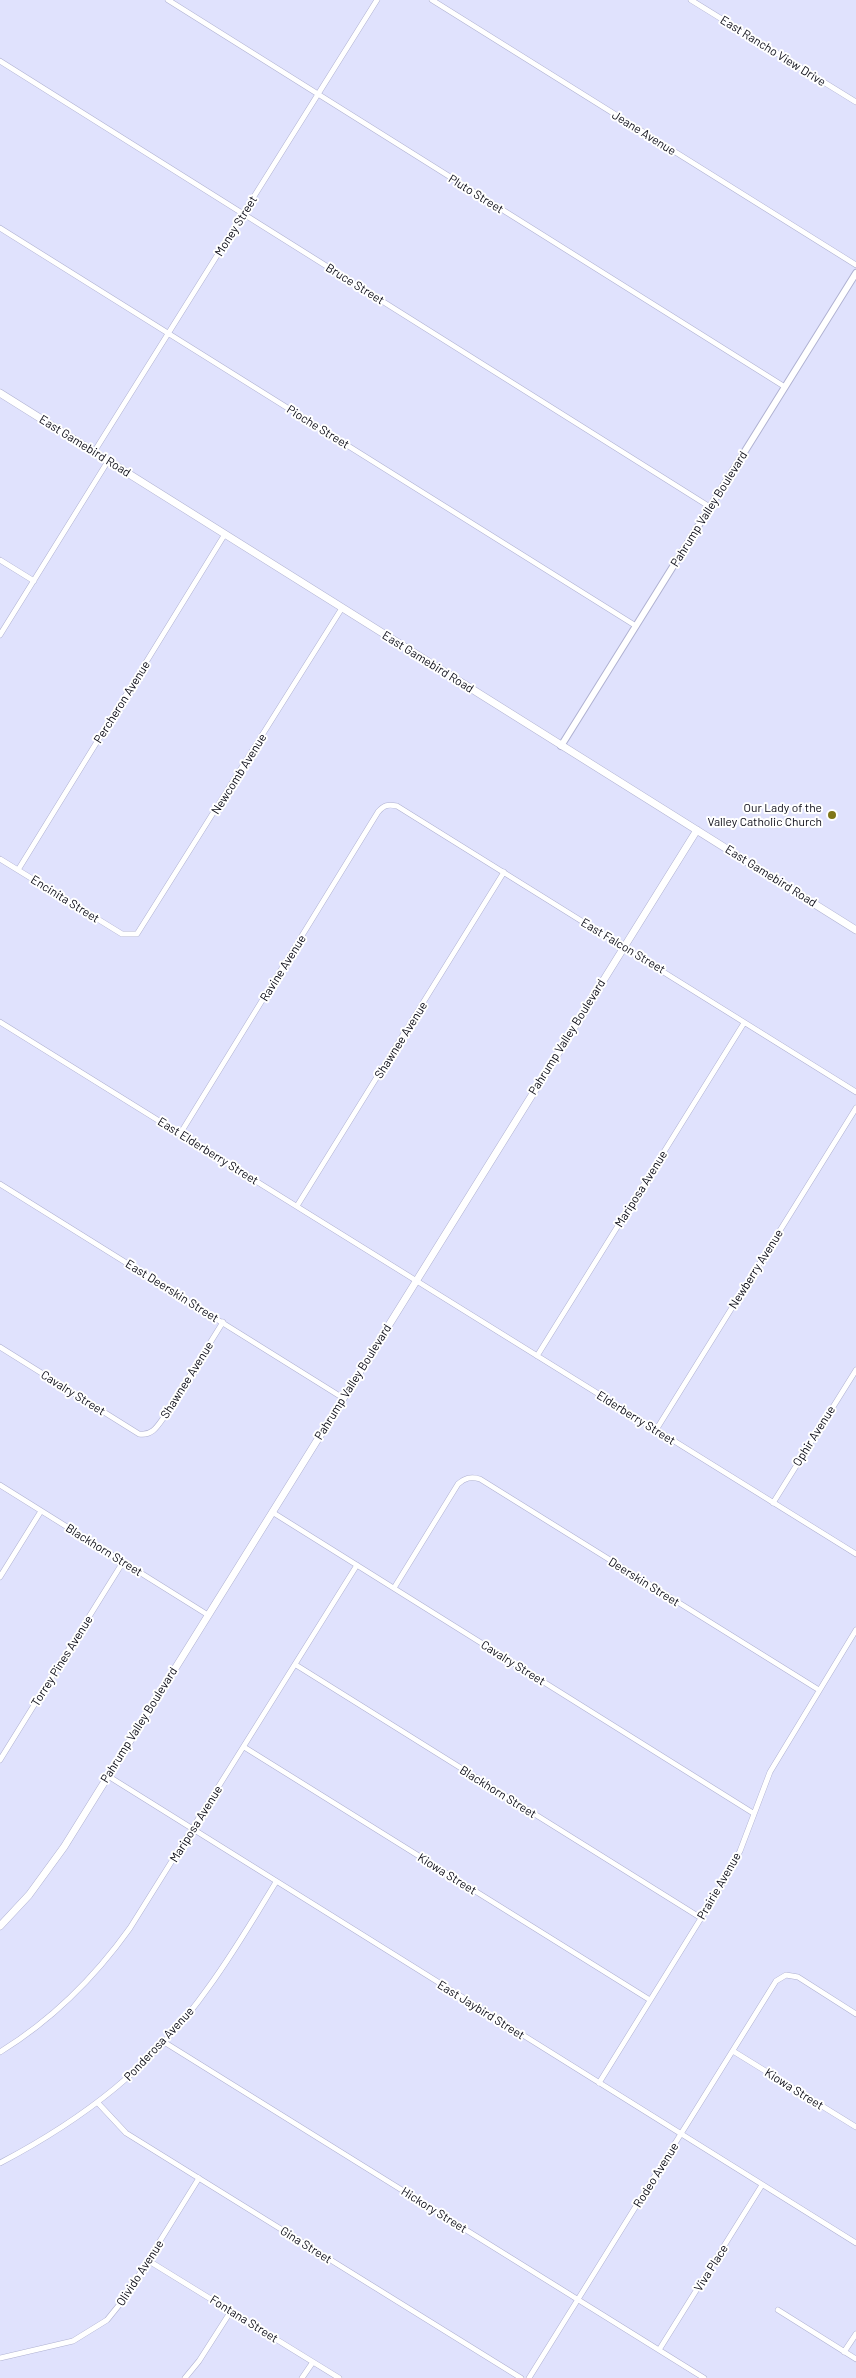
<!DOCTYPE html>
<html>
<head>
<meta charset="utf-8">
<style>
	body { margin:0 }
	canvas { display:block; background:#e0e2fd }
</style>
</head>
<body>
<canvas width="856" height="2378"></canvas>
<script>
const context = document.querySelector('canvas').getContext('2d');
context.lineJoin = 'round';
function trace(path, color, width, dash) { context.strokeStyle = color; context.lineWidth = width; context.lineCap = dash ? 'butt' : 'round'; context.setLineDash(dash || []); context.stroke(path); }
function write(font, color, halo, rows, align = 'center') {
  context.font = font + ' Barlow,sans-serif'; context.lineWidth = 4; context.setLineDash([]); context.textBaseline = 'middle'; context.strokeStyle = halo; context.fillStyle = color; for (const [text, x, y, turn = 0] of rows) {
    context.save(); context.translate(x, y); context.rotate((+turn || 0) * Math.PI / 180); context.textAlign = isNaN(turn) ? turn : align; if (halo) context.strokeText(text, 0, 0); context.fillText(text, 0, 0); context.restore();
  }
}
const minor = new Path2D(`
	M 168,0 L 785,387
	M 432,0 L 856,265
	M 691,0 L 856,102
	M 0,61 L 710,507
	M 0,228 L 636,626
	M 94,452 L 377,0
	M 0,560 L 34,581
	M 0,635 L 108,461
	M 0,859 L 122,934 L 137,934 L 342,608
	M 18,870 L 225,534
	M 0,1022 L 856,1554
	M 180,1134 L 378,812 C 384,805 388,804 397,806 L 856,1092
	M 0,1184 L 343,1398
	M 297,1206 L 504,872
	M 0,1347 L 139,1434 C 152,1436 157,1427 164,1417 L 223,1322
	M 537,1356 L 744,1023
	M 656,1430 L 856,1108
	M 0,1485 L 208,1615
	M 773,1503 L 856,1370
	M 272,1512 L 753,1813
	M 0,1577 L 41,1511
	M 394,1588 L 458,1484 C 465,1478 471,1476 480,1479 L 819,1690
	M 296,1665 L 701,1918
	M 244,1747 L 650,2000
	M 0,1760 L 123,1562
	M 108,1776 L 856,2243
	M 164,2042 L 704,2378
	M 733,2051 L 856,2127
	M 0,2052 C 52,2020 95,1977 130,1928 L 357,1565
	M 599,2083 L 729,1873 L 740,1851 L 770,1772 L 856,1630
	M 98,2103 L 126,2133 L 521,2378
	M 0,2163 C 84,2119 153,2066 208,1988 C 233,1954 254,1918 276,1882
	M 149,2261 L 339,2378
	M 778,2310 L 856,2359
	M 659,2350 L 762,2185
	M 844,2352 L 856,2334
	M 0,2358 L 73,2341 L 107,2320 L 124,2299 L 199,2178
	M 185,2378 L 199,2361 L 231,2311
	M 302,2378 L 313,2362
	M 529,2378 L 776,1981 L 786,1975 L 798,1977 L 856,2014`);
const tertiary = new Path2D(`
	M 561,746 L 856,273`);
const secondary = new Path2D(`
	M 0,393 L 856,930
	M 0,1926 L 29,1895 L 64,1847 L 697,830`);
trace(minor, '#afb1d1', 6);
trace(tertiary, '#afb1d1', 8);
trace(secondary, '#afb1d1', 8);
trace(minor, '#fff', 5);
trace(tertiary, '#fff', 6);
trace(secondary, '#fff', 7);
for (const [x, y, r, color] of [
	[832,815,5,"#7f7518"]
]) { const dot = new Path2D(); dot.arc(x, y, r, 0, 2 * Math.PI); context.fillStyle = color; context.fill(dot); trace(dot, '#fff', 2); }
write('12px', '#0b0b16', '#fff', [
	["East Rancho View Drive",773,51,32],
	["Jeane Avenue",644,133,32],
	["Pluto Street",476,194,32],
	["Money Street",236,226,-58],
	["Bruce Street",355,284,32],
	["Pioche Street",318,427,32],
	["East Gamebird Road",85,446,32],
	["Pahrump Valley Boulevard",709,509,-58],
	["East Gamebird Road",428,662,32],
	["Percheron Avenue",122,702,-58],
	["Newcomb Avenue",239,774,-58],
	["East Gamebird Road",771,876,32],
	["Encinita Street",65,899,32],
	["East Falcon Street",623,946,31],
	["Ravine Avenue",283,968,-58],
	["Pahrump Valley Boulevard",567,1037,-58],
	["Shawnee Avenue",401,1040,-58],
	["East Elderberry Street",208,1151,32],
	["Mariposa Avenue",641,1189,-58],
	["Newberry Avenue",756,1269,-58],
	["East Deerskin Street",172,1291,32],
	["Shawnee Avenue",187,1380,-58],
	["Pahrump Valley Boulevard",353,1382,-58],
	["Cavalry Street",73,1393,32],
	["Elderberry Street",636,1418,32],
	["Ophir Avenue",814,1436,-58],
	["Blackhorn Street",104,1550,32],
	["Deerskin Street",644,1582,32],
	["Torrey Pines Avenue",62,1661,-58],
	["Cavalry Street",513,1663,32],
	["Pahrump Valley Boulevard",139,1725,-58],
	["Blackhorn Street",498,1792,32],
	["Mariposa Avenue",196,1824,-58],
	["Kiowa Street",447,1874,32],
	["Prairie Avenue",719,1886,-60],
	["East Jaybird Street",481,2010,32],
	["Ponderosa Avenue",159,2044,-47],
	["Kiowa Street",794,2089,32],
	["Rodeo Avenue",656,2175,-58],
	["Hickory Street",434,2210,32],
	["Gina Street",306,2245,32],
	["Viva Place",711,2268,-58],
	["Olivido Avenue",140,2273,-57],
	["Fontana Street",244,2319,32]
]);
write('12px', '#0b0b16', '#fff', [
	["Our Lady of the",822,808],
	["Valley Catholic Church",822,822]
], 'right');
</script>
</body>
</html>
